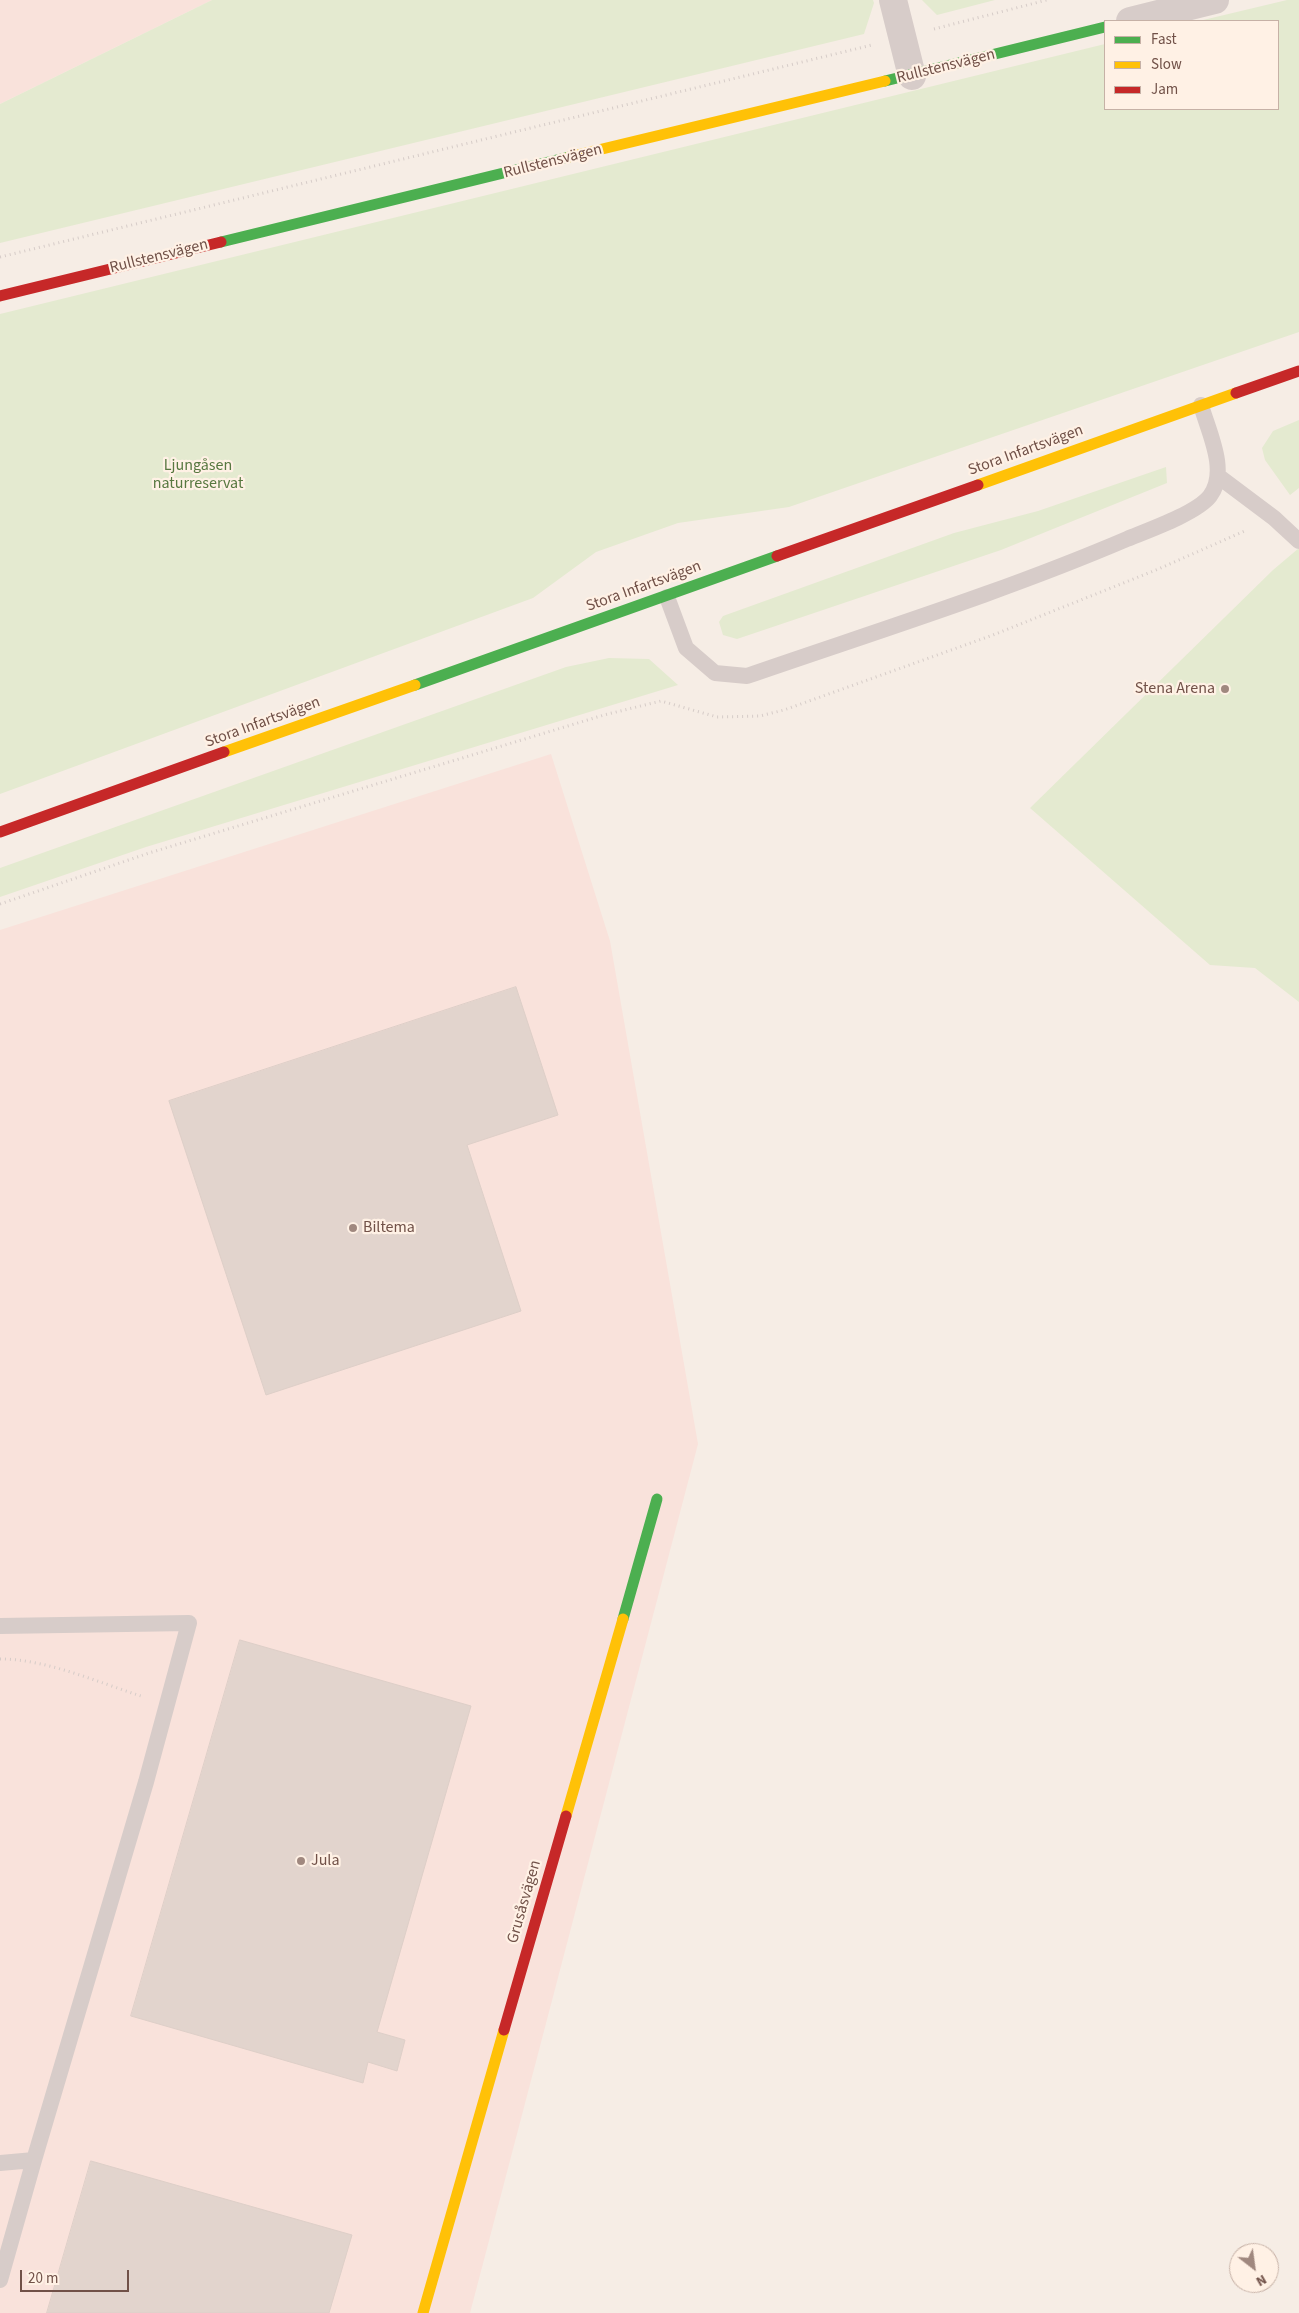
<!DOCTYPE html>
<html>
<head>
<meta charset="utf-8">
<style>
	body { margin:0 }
	#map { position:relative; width:1299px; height:2313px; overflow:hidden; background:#f6ede5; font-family:"Source Sans 3",sans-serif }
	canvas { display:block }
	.legend { position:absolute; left:1104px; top:20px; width:175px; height:90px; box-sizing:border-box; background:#fff1e5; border:1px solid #c6b1a6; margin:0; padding:6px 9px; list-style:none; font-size:15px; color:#715148 }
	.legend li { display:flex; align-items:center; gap:10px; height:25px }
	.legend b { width:25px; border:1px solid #c6b1a6 }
	.north { position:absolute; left:1229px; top:2243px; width:50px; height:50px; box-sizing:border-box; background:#fff1e5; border:1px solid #c6b1a6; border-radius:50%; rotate:150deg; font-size:14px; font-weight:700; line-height:20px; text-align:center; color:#715148 }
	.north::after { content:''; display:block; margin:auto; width:18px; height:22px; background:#a0887f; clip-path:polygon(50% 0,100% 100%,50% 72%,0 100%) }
	.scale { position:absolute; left:20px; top:2270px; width:109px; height:22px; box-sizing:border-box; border:2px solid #715148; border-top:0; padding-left:6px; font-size:15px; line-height:18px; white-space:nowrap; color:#715148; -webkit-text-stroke:4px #fff1e5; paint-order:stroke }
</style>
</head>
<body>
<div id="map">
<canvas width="1299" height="2313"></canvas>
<ul class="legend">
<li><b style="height:6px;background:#4caf50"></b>Fast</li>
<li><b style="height:6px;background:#ffc107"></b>Slow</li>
<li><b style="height:6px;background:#c62828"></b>Jam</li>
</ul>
<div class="north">N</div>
<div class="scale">20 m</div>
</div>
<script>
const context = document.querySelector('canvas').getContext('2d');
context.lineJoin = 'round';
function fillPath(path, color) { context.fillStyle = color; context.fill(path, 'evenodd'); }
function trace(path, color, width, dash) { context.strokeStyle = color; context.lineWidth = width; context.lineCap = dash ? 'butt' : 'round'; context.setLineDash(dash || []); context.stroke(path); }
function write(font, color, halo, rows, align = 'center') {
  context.font = font + ' "Source Sans 3",sans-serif'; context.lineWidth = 4.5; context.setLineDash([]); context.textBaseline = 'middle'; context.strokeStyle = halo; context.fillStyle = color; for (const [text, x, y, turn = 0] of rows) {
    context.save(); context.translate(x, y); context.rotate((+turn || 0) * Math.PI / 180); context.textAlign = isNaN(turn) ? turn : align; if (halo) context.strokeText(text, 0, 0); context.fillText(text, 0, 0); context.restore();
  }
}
fillPath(new Path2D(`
	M 0,0 L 212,0 L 0,104 Z
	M 551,754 L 610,941 L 698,1444 L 470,2313 L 0,2313 L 0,930 Z`), '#f9e2db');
fillPath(new Path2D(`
	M 212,0 L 873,0 L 874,3 L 864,34 L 0,243 L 0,104 Z
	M 922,0 L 995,0 L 937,15 Z
	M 1287,0 L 1299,0 L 1299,332 L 789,507 L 678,523 L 596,552 L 533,598 L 0,794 L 0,314 L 1105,44 L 1105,109 L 1278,109 L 1278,21 L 1199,21 Z
	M 1299,420 L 1299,488 L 1290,495 L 1265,460 L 1262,448 L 1273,431 Z
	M 1166,467 L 1167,483 L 1001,550 L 737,639 L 723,635 L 719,622 L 723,616 L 954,533 L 1038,511 Z
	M 1299,548 L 1299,1002 L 1255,968 L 1210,965 L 1030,808 L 1273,570 Z
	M 609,658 L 649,659 L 678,685 L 146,847 L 0,897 L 0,868 L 566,667 Z`), '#e4ead0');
const building = new Path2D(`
	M 516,987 L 558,1115 L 467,1145 L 521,1311 L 266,1395 L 169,1101 Z
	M 240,1640 L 471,1706 L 377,2032 L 405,2040 L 397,2071 L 368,2062 L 363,2083 L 131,2016 Z
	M 91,2161 L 352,2235 L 329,2313 L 47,2313 Z`);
fillPath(building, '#e2d4cd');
trace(building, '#decfc8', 1);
trace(new Path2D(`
	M 934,29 L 1047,0
	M 0,257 L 872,45
	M 0,904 L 149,853 L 604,715 L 661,701 L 717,717 L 760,716 L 784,710 L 993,635 L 1156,570 L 1247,530
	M 0,1659 C 46,1659 97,1682 141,1696`), '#d6ccc8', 3, [1, 4]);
trace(new Path2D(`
	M 1218,476 L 1274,518 L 1299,541
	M 667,597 L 686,648 L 715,673 L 747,676 C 874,632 1003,592 1127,539 C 1149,530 1197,513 1210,496 C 1229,471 1208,431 1201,405
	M 0,1626 L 189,1623 L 146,1782 L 34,2160 L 0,2163
	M 0,2280 L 34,2160`), '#d7ccc9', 16);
trace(new Path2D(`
	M 893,0 L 912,76
	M 1130,21 L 1215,0`), '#d7ccc9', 28);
trace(new Path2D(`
	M 885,81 L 1105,27
	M 221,242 L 569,157
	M 415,685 L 777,556
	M 623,1619 L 657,1499`), '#4caf50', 11);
trace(new Path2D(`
	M 569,157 L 885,81
	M 978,485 L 1236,393
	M 224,752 L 415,685
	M 566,1816 L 623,1619
	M 423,2313 L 504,2030`), '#ffc107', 11);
trace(new Path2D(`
	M 0,296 L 221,242
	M 1236,393 L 1299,371
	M 777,556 L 978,485
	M 0,832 L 224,752
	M 504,2030 L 566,1816`), '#c62828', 11);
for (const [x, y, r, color] of [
	[1225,689,5,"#a0887f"],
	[353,1228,5,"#a0887f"],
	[301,1861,5,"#a0887f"]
]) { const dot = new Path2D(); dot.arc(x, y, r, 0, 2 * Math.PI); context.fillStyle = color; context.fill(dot); trace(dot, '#fff1e5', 2); }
write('16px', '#715148', '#fff1e5', [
	["Rullstensvägen",946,67,-14],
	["Rullstensvägen",553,162,-14],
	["Rullstensvägen",159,257,-14],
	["Stora Infartsvägen",1026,451,-20],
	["Stora Infartsvägen",644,587,-20],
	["Stora Infartsvägen",263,723,-20],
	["Grusåsvägen",525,1902,-74]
]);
write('16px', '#587840', '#fff1e5', [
	["Ljungåsen",198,466],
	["naturreservat",198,484]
]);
write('16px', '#715148', '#fff1e5', [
	["Stena Arena",1215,689,"right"],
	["Biltema",363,1228],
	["Jula",311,1861]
], 'left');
</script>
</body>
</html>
